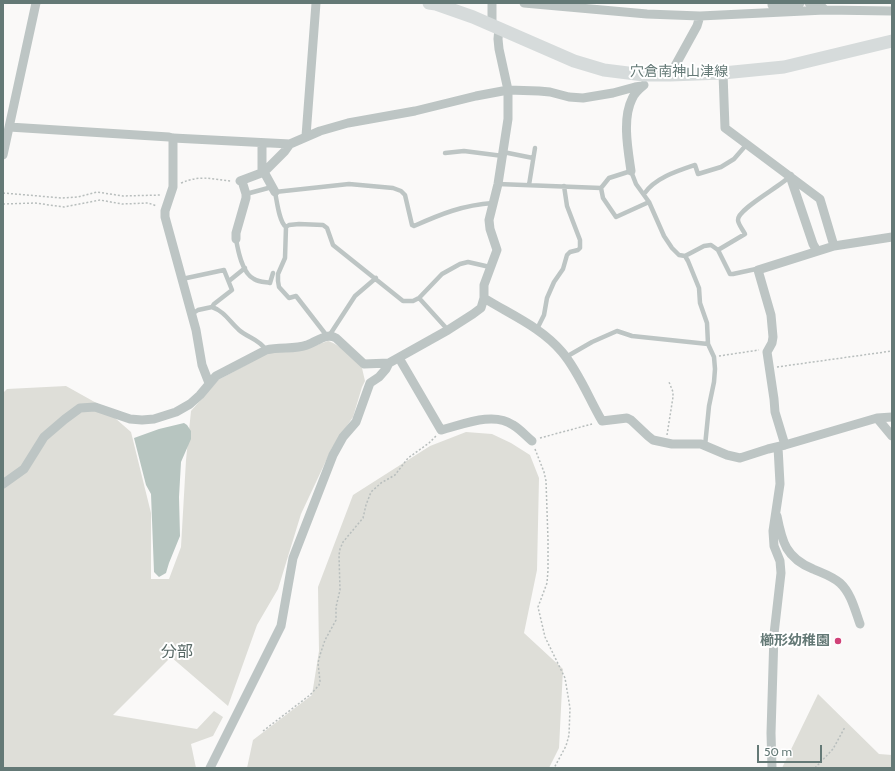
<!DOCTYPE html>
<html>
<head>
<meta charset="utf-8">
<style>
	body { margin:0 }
	#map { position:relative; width:895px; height:771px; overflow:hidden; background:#faf9f8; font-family:Cabin,sans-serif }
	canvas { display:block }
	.frame { position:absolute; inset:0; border:4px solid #647976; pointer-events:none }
	.scale { position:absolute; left:757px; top:745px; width:65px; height:18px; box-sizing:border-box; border:2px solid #647976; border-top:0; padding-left:5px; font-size:12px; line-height:14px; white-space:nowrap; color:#647976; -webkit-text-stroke:3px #fff; paint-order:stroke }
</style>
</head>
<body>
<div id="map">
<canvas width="895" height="771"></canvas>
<div class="frame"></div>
<div class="scale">50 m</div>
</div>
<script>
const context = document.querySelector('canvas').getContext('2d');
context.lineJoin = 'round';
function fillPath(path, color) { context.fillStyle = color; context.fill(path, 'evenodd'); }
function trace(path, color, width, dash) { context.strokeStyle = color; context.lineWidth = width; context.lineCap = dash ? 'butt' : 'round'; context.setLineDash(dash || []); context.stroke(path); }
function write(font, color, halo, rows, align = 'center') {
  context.font = font + ' Cabin,"Noto Sans JP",sans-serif'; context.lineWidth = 4; context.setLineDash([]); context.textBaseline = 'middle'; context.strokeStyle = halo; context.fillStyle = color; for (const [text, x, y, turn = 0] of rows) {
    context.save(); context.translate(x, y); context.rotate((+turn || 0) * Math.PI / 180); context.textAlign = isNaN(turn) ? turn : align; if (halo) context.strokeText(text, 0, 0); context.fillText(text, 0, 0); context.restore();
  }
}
fillPath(new Path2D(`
	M 328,341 C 337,343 358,360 362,368 C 363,372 364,377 365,381 L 362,387 L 353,417 L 332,448 L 301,514 L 278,589 L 257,625 L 228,706 L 171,657 L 113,715 L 197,729 L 214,711 L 223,717 L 213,736 L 191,744 L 196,768 L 3,768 L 3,393 L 7,389 L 66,386 L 100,405 L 131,432 L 151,513 L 151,579 L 169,579 L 181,547 L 186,460 L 191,411 L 218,380 L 268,353 L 305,349 Z
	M 466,432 L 492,434 L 511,443 L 530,455 L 539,478 L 537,570 L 524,633 L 563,669 L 559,748 L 549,768 L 247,768 L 253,740 L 312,695 L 319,651 L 318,587 L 353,495 L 430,446 Z
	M 818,694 L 879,754 L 892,755 L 892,768 L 782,768 Z`), '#deded8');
fillPath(new Path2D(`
	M 184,423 L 187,425 L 191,431 L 191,439 L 181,462 L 179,497 L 180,536 L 169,563 L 166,573 L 159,577 L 154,572 L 151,494 L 146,485 L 134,438 L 159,429 Z`), '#b7c5c0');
trace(new Path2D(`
	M 181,183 C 203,174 212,180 232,181
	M 3,193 L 62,198 L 78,197 L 97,192 L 123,196 L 161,195
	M 3,204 L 35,203 L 64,207 L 100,200 L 122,204 L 148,203 L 157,206
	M 719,356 L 759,350
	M 777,367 L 892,351
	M 667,435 L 673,397 L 673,392 L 669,382
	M 540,438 L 592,424
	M 535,449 L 544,472 L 546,481 L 548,540 L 548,570 L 547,583 L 538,607 L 545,637 L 565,678 L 570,708 L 569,735 L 566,746 L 554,768
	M 263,731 L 310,695 L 319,685 L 320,681 L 318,663 L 320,655 L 325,640 L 336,620 L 336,607 L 340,590 L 339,555 L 340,549 L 343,542 L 363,518 L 366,505 L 371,492 L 381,483 L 395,475 L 408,458 L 429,443 L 436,436
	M 815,768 L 833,749 L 845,727`), '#b8bebd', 1.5, [2, 2]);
trace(new Path2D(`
	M 503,152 L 533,158
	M 445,153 L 464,151 L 503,156
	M 498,184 L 601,188 L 609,178 L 631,171 L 636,184 L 649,202 L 664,236 L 672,248 L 679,255 L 685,256 L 688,261 L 699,288 L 700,303 L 707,323 L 708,344 L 714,357 L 715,369 L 714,382 L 709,406 L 705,446
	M 529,185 L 535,148
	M 601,188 L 603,198 L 616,217 L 649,202
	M 246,194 L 272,187
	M 644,194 C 655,178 677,171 695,165 L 698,174 L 721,167 L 734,159 L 747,144
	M 286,227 L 285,258 L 278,274 L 278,281 L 279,287 L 289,298 L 296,296 L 327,336
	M 236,239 C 238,251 242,273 254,279 C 259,282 265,282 270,283 L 273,273
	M 718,250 L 745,234 C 743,230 738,224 738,220 C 737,209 783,185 790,176
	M 685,256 L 704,246 L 711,245 L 718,250 L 730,274 L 733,274 L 756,269 L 758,270
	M 490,267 L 468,262 L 460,264 L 442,274 L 419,298 L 413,301 L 403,301 L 333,245 L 327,228 L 323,225 L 299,224 L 289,225 L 286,227 C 279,222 277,201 275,192 L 349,184 L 393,188 L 401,191 L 405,195 L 412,225 L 414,226 C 441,214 463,205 493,203
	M 182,279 L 224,270 L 232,290 L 214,304 L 212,307 L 198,310 L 192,314
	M 229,281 L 245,268
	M 419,298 L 448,330
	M 212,307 C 224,311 230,322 239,330 C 248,338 259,339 266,350
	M 537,329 L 544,315 L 547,298 L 554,282 L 563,269 L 567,255 L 570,252 L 578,250 L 580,248 L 580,240 L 567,206 L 564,186
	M 329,336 L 355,296 L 376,278
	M 566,357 L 592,342 L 617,331 L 632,336 L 708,344`), '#bdc5c4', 4.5);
trace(new Path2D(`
	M 492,3 L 492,25
	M 524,3 L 647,14 L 700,16 L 825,10 L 892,11
	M 772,3 L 772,5 L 800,3
	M 809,3 L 821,6 L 824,9
	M 723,73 L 725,128 L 820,199 L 834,246
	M 670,75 L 697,26 L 700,16
	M 9,127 L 169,137 L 173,138 L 290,144 L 320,131 L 348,123 L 415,111 L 476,96 L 508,90 L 539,91 L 550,92 L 569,97 L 583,98 L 613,93 L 635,87 L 642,86
	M 306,136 L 316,3
	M 173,138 L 173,187 L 165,211 L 165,217 L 196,330 L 202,365 L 209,383
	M 3,155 L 36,3
	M 631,171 C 628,150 622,119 632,99 C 634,94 639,89 644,85
	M 264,172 L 275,192
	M 262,173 L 262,143
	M 790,176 L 813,244 L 817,251
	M 240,181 L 264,172 L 285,151 L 290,144
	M 236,239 L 236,233 L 246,198 L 246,194 L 242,181
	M 484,298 C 511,315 541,327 562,352 C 579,372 589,399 602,421 L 627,418 L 631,420 L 648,436 L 653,440 L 672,444 L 701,444 L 727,455 L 740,458 L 768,449 L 785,445 L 877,418 L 892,417
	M 399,358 L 441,430 C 462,425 493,411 513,425 C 520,429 526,436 532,441
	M 877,418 L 892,436
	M 785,445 L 775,412 L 774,399 L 767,352 L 772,343 L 773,337 L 771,315 L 758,270 L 834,246 L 892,237
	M 3,484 L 24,469 L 44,437 L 65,419 L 80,408 L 95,407 L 130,419 L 142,420 L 154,419 L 176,412 L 190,404 L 200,395 L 216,376 L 266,350 C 280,346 294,350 307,345 C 317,342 326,332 336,338 L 364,364 L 389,363
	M 777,516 C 782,542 786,558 813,569 C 822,573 832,576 840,583 C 851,593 855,610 860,624
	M 210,768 L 281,626 L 293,558 L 333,455 L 343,437 L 356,422 L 370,383 L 379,377 L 386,369 L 389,363 L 448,330 L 473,314 L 481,308 L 484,298 L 484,285 L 497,250 L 490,229 L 489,220 L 498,184 L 508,119 L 508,90 L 499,49 L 498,39 L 499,28
	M 772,768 L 771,733 L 774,634 L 781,573 L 780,561 L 774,546 L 773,531 L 780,484 L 778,447`), '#bdc5c4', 9);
trace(new Path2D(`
	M 429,3 L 436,4 L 473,17 L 574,61 L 604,70 L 644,75 L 670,75 L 723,73 L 784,67 L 892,41`), '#d6dbdb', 13);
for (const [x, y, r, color] of [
	[838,641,4,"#d04278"]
]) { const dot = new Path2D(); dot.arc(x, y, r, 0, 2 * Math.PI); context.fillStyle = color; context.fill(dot); trace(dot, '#fff', 1.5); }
write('14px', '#647976', '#fff', [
	["穴倉南神山津線",679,72]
]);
write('bold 14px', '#647976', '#fff', [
	["櫛形幼稚園",830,641]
], 'right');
write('16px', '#5a6b68', '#fff', [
	["分部",177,652]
]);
</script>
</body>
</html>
